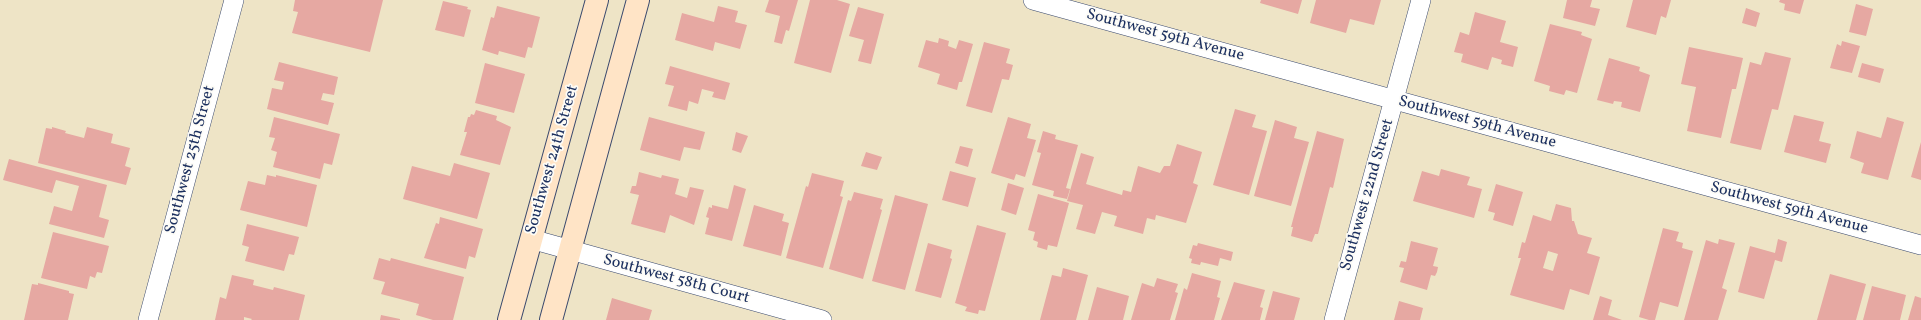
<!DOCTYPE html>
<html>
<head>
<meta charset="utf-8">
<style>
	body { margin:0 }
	canvas { display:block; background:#eee4c6 }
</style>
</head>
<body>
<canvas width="1921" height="320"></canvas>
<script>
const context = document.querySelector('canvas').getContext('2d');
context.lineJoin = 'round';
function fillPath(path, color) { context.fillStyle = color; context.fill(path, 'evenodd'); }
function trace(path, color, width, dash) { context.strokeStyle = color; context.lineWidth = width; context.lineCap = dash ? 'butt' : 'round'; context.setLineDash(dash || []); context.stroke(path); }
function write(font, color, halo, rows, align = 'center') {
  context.font = font + ' Vollkorn,serif'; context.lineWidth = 3.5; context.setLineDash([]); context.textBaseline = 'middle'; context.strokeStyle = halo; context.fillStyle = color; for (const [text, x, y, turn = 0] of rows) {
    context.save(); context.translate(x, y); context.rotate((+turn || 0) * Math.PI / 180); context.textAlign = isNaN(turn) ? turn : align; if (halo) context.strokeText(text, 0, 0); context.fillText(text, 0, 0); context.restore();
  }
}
fillPath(new Path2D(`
	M 295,0 L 383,0 L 370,52 L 292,33 L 298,12 L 293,11 Z
	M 769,0 L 798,0 L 789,31 L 786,30 L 782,44 L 774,42 L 780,16 L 765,12 Z
	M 810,0 L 837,0 L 850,4 L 831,73 L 794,63 Z
	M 1261,0 L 1302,0 L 1298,14 L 1260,3 Z
	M 1316,0 L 1381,0 L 1374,25 L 1350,19 L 1346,33 L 1310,23 Z
	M 1567,0 L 1592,0 L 1590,7 L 1600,9 L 1595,26 L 1563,18 Z
	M 1633,0 L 1671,0 L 1666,18 L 1661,16 L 1656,35 L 1626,27 Z
	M 1780,0 L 1804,0 L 1800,14 L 1784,10 L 1785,4 L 1779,2 Z
	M 443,1 L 468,7 L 467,9 L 471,10 L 464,37 L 435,30 Z
	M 1856,4 L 1873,9 L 1866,36 L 1849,32 Z
	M 497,6 L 540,17 L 532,48 L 528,47 L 525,58 L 499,51 L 498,55 L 482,50 L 491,17 L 494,18 Z
	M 718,6 L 738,11 L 735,22 L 747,25 L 740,49 L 715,42 L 713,51 L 675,40 L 682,13 L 714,22 Z
	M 858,7 L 884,14 L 871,64 L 858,61 L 864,40 L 849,36 Z
	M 1746,8 L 1760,13 L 1756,27 L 1742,23 Z
	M 1475,12 L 1506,21 L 1500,42 L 1518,47 L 1513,67 L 1501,64 L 1502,60 L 1492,57 L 1488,70 L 1461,62 L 1463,54 L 1454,52 L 1460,32 L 1469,35 Z
	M 1550,24 L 1582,32 L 1581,35 L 1592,39 L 1577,93 L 1566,90 L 1564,95 L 1549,91 L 1550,86 L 1534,81 Z
	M 939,38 L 949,41 L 948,46 L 956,49 L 959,40 L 973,44 L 962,82 L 959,82 L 957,90 L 937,84 L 940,74 L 918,67 L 926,40 L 938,43 Z
	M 1842,41 L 1860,46 L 1852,73 L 1830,68 L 1837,44 L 1841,46 Z
	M 984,42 L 1010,49 L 1006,63 L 1013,65 L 1009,80 L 1002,79 L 992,113 L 966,106 Z
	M 1689,47 L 1743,58 L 1736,89 L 1732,89 L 1721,138 L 1687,131 L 1696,87 L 1681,84 Z
	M 1765,52 L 1791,58 L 1778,110 L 1772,109 L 1761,150 L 1730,143 L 1750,62 L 1761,65 Z
	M 1609,58 L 1640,67 L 1639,71 L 1650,75 L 1640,112 L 1621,107 L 1622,102 L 1614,101 L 1613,104 L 1597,100 Z
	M 279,62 L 338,77 L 334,95 L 323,93 L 321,100 L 334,103 L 328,125 L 267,109 L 272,88 L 282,90 L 284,82 L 274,80 Z
	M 485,63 L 525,74 L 514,113 L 475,103 Z
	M 1862,63 L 1884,69 L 1880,83 L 1858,77 Z
	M 670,66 L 730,83 L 725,100 L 712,97 L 714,92 L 702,89 L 698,104 L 689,101 L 687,111 L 668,106 L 674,86 L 665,84 Z
	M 1235,109 L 1256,115 L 1252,127 L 1267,131 L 1249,195 L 1213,185 Z
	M 476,110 L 497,116 L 496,120 L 511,127 L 500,165 L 460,155 L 467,132 L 464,132 L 468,117 L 470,117 L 471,114 L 474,115 Z
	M 1794,115 L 1824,122 L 1819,141 L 1831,144 L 1826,163 L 1784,152 Z
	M 274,117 L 340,134 L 332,165 L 324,163 L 320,179 L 273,167 L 277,152 L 271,150 L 275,138 L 269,137 Z
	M 649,117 L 705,132 L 700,150 L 684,147 L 680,161 L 640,150 Z
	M 1008,117 L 1031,124 L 1027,138 L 1036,140 L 1025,177 L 1016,174 L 1014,180 L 991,173 Z
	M 1887,117 L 1904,122 L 1888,180 L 1861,173 L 1864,163 L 1850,158 L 1857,131 L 1881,138 Z
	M 1275,120 L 1297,127 L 1294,138 L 1309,142 L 1291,206 L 1254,196 Z
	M 52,127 L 66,131 L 65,133 L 84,138 L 87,127 L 113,134 L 111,143 L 130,148 L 125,166 L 131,168 L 126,185 L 38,163 L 46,128 L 52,129 Z
	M 1043,131 L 1056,135 L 1055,139 L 1078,145 L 1066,188 L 1070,189 L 1067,199 L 1053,196 L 1054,191 L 1032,185 L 1041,153 L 1037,152 Z
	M 1317,131 L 1344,139 L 1333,188 L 1330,187 L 1318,234 L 1315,234 L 1312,242 L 1291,236 L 1293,227 L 1291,227 Z
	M 736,132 L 748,136 L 741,153 L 732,150 Z
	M 1921,142 L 1921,180 L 1911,177 Z
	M 1177,144 L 1202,152 L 1193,183 L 1198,185 L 1186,223 L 1156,215 L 1155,220 L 1147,218 L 1143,234 L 1114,226 L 1117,216 L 1102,212 L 1095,234 L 1076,229 L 1083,205 L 1067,201 L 1081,153 L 1094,157 L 1086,184 L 1122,195 L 1123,190 L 1131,192 L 1138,166 L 1160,173 L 1164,166 L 1170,166 Z
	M 960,146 L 973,149 L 968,167 L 955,163 Z
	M 866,152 L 882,157 L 877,170 L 861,166 Z
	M 9,159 L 107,185 L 99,217 L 109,220 L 104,238 L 49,224 L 54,206 L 72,211 L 79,186 L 56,180 L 52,193 L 3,180 Z
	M 454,163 L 490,173 L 477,219 L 403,199 L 412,166 L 450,176 Z
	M 1441,169 L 1470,177 L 1467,185 L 1482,189 L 1474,218 L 1413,201 L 1422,171 L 1439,176 Z
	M 950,171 L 976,178 L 968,207 L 942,200 Z
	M 639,172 L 661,178 L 662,175 L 679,179 L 675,194 L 687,198 L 690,187 L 704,190 L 694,225 L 670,215 L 665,233 L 631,224 L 639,195 L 630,193 L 632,186 L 636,186 Z
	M 812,173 L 844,181 L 840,196 L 843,197 L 823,268 L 786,258 L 806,186 L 808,187 Z
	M 267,175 L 276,177 L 276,175 L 317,185 L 307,227 L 240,210 L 248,181 L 265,185 Z
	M 1008,183 L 1024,188 L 1016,215 L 1001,210 Z
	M 1496,184 L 1523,192 L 1513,226 L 1493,220 L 1495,213 L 1488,211 Z
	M 734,185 L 746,189 L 732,241 L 705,234 L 709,218 L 706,217 L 709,207 L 712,208 L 712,205 L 728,209 Z
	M 854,192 L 883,199 L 880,209 L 882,210 L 863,279 L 829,269 L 848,200 L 851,201 Z
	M 1038,194 L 1069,203 L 1057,247 L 1048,245 L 1047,250 L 1037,247 L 1038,242 L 1033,240 L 1035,232 L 1028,230 Z
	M 895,195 L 928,204 L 905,290 L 872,281 Z
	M 1556,204 L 1571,208 L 1572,221 L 1574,221 L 1578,234 L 1592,238 L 1587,253 L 1600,257 L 1589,295 L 1570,289 L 1564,310 L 1510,295 L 1521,258 L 1518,258 L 1522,242 L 1525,243 L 1533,215 L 1551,221 ZM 1548,251 L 1558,254 L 1553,271 L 1543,268 Z
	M 754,205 L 784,214 L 782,221 L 789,223 L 781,256 L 743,246 Z
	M 440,217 L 483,229 L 475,258 L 469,256 L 466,269 L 424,258 L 436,223 L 439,224 Z
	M 247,224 L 299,237 L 294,255 L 289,254 L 284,271 L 245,261 L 249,247 L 242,245 Z
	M 977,225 L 1006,233 L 985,311 L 979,310 L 978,314 L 965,311 L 967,307 L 955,303 Z
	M 1663,228 L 1679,232 L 1676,241 L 1683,243 L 1682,248 L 1693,251 L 1678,307 L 1660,302 L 1655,320 L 1649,320 L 1639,317 Z
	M 53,232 L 109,246 L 102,273 L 97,272 L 95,278 L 90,276 L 87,289 L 41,278 Z
	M 1719,239 L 1735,243 L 1722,288 L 1727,290 L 1718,320 L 1684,320 L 1706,240 L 1718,244 Z
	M 1778,239 L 1787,242 L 1782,262 L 1775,260 L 1764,299 L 1738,292 L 1750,246 L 1775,253 Z
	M 1411,241 L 1438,248 L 1433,266 L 1438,267 L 1437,272 L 1435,276 L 1431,275 L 1427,290 L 1400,282 L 1404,268 L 1399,267 L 1401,261 L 1406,262 Z
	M 928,243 L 952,250 L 950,258 L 952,259 L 941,298 L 915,291 Z
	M 1198,243 L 1233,252 L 1231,261 L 1220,258 L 1218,266 L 1201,262 L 1200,265 L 1191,263 L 1192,259 L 1189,258 L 1193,245 L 1197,246 Z
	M 379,258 L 390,261 L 391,258 L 464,277 L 453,320 L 433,320 L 416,315 L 419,304 L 381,294 L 385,282 L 373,279 Z
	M 1063,268 L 1088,275 L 1076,320 L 1040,320 L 1052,275 L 1061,277 Z
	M 1192,273 L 1221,281 L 1217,297 L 1220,298 L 1214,320 L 1175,320 L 1184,288 L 1187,290 Z
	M 1830,274 L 1866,284 L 1856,320 L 1817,320 Z
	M 232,275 L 254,280 L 253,285 L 273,290 L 274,287 L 305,295 L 299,320 L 251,320 L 252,319 L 244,317 L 244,320 L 215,320 L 220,297 L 226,299 Z
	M 1157,278 L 1178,284 L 1175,292 L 1178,293 L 1170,320 L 1131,320 L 1142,283 L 1154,287 Z
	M 1234,282 L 1265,290 L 1260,307 L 1263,308 L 1260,320 L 1221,320 Z
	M 38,283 L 69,291 L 69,293 L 74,294 L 68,320 L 24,320 L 32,284 L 38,285 Z
	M 1872,286 L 1906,295 L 1900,320 L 1863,320 Z
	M 1097,287 L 1129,296 L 1123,320 L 1088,320 Z
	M 1273,291 L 1300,298 L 1294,320 L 1265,320 Z
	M 1600,296 L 1612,300 L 1608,315 L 1622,320 L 1593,320 Z
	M 1915,296 L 1921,298 L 1921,320 L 1908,320 Z
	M 612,298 L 652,310 L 649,320 L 606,320 Z
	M 1399,301 L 1423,308 L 1420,320 L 1394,320 Z
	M 381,315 L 400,319 L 400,320 L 380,320 Z`), '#e6a8a2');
const minor = new Path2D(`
	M 1033,0 L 1921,245
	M 531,239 L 822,320
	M 148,320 L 234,0
	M 1334,320 L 1421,0`);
const secondary = new Path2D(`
	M 509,320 L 597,0
	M 551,320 L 638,0`);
trace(minor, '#3b4a6e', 20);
trace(secondary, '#3b4a6e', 24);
trace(minor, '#fff', 19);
trace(secondary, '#ffe4c6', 22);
write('16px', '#1b2f5e', '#fdfcf7', [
	["Southwest 59th Avenue",1165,36,15],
	["Southwest 59th Avenue",1477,123,15],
	["Southwest 25th Street",191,160,-75],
	["Southwest 24th Street",553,160,-74],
	["Southwest 22nd Street",1368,195,-74],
	["Southwest 59th Avenue",1789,209,15],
	["Southwest 58th Court",676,280,15]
]);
</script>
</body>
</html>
